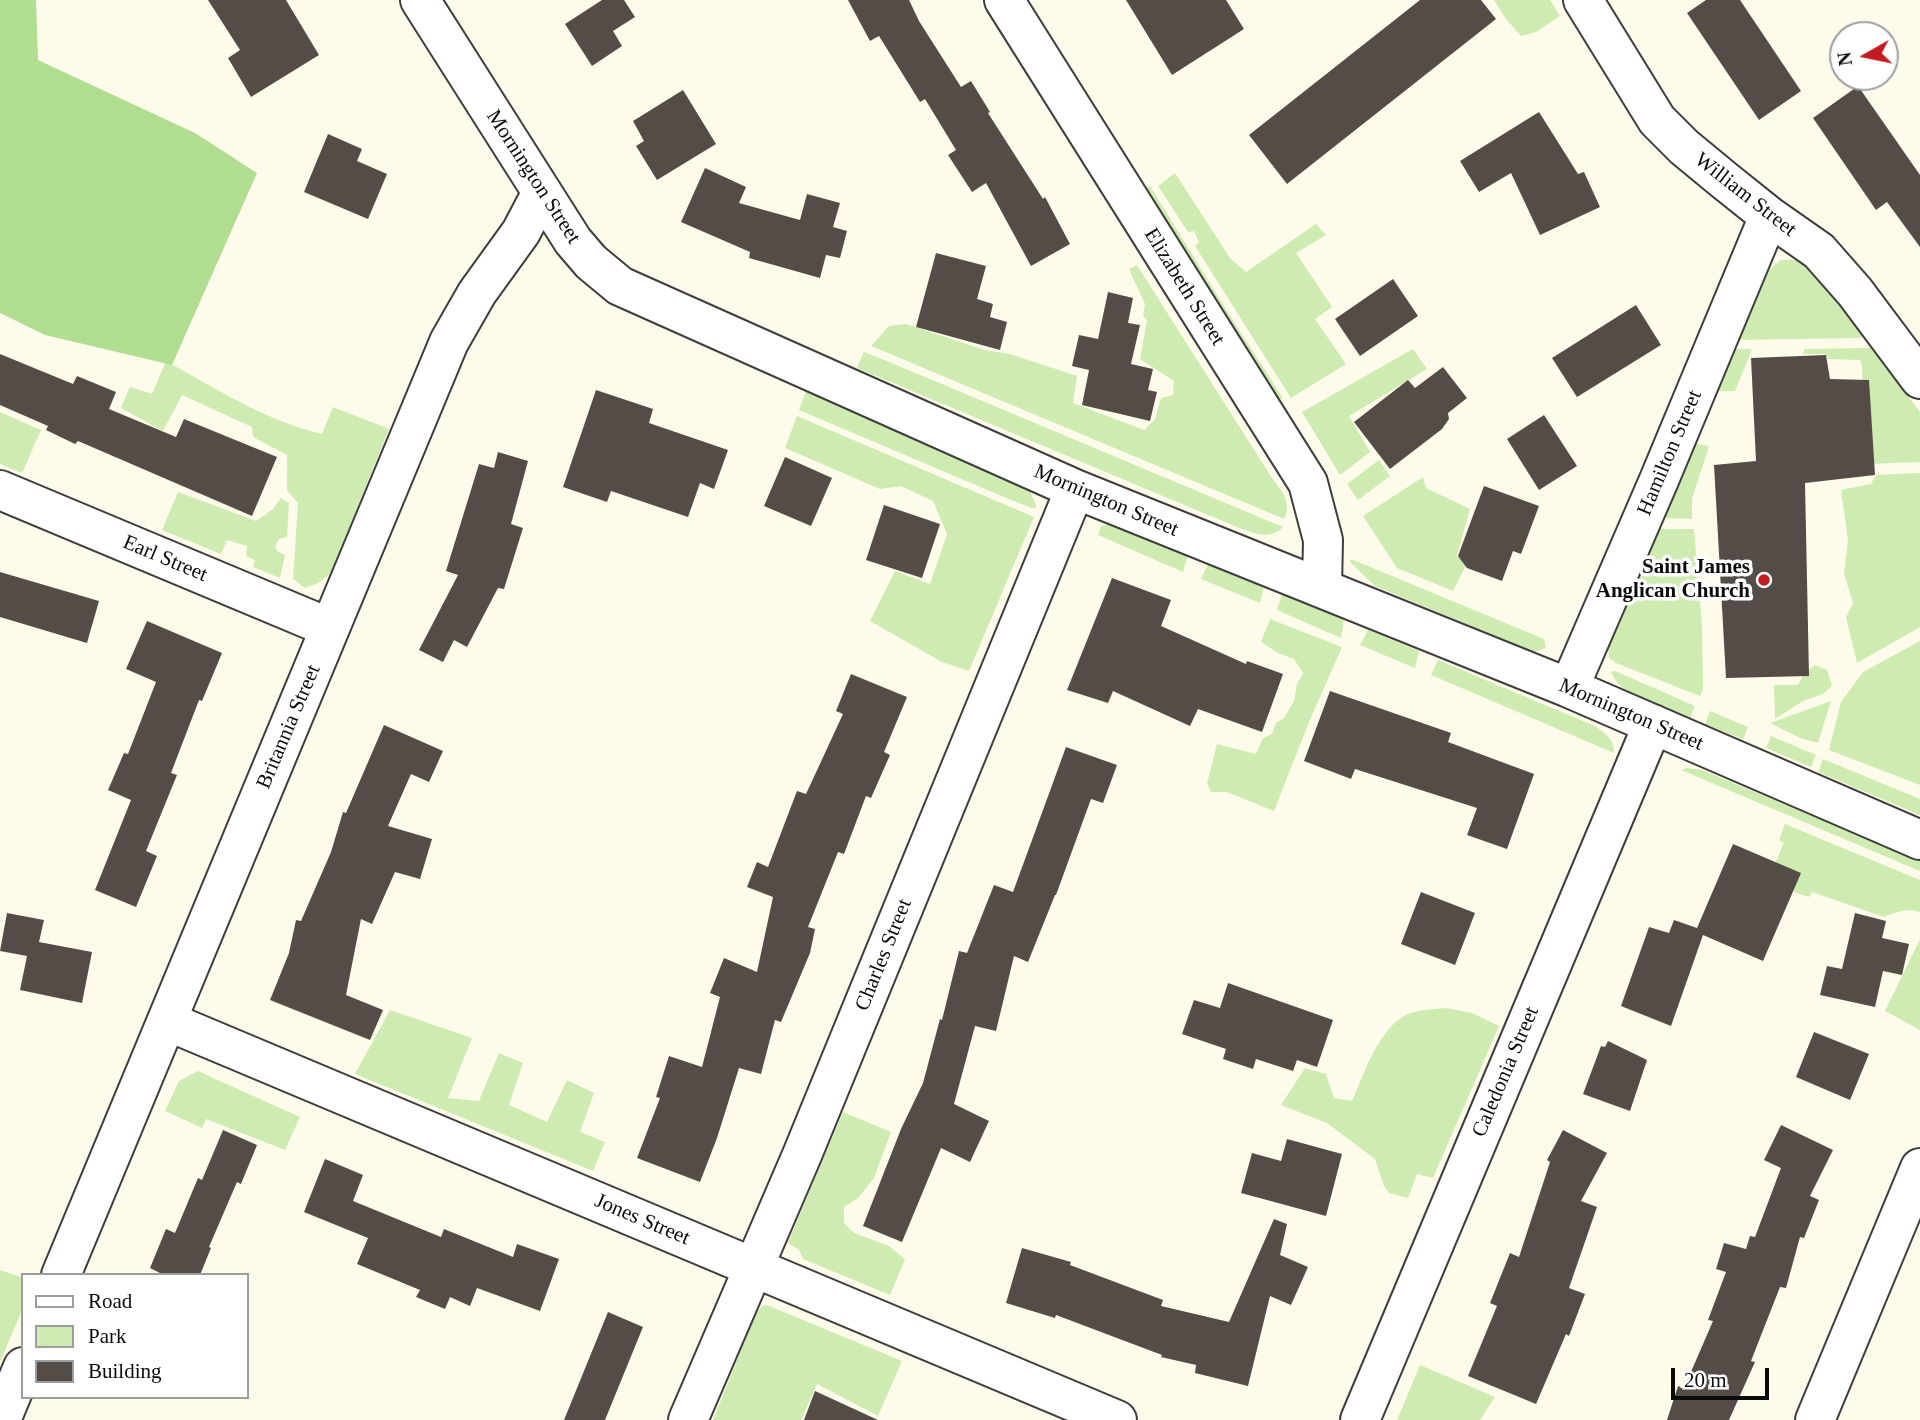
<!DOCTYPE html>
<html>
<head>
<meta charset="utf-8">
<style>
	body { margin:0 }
	#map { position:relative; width:1920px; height:1420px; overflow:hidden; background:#fffbea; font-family:Georgia,serif }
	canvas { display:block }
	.legend { position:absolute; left:21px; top:1273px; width:228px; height:126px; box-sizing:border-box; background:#fff; border:2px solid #9d9d9d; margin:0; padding:9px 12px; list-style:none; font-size:21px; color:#0b0b0b }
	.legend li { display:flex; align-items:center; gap:14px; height:35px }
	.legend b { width:35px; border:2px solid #9d9d9d }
	.north { position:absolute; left:1829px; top:21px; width:70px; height:70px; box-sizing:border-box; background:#fff; border:2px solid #9d9d9d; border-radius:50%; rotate:261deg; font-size:19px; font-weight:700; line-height:28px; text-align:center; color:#0b0b0b }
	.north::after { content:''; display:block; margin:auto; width:24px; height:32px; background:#c21c21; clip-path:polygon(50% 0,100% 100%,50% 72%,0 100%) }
	.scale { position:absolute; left:1671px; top:1368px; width:98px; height:32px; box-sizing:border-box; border:4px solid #0b0b0b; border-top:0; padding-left:9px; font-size:21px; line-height:24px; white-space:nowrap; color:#0b0b0b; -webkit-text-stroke:5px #fff; paint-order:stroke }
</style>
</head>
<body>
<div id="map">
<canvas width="1920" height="1420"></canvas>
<ul class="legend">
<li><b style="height:9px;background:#fff"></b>Road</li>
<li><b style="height:19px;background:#ceebb1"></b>Park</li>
<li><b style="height:19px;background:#544d47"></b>Building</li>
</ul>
<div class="north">N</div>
<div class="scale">20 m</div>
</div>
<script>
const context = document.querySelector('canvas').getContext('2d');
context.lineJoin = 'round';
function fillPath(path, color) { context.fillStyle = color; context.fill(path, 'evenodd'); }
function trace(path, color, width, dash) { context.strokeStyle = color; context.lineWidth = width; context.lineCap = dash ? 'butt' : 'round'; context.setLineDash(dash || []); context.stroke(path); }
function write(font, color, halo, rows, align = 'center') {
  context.font = font + ' Georgia,serif'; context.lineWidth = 7; context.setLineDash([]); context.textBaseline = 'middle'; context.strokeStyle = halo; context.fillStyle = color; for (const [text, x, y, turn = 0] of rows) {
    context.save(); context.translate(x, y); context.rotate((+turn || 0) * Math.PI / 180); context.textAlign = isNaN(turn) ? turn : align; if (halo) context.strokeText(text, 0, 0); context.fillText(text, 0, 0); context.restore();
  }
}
fillPath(new Path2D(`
	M 1494,0 L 1550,0 L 1560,16 L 1536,32 L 1521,36 L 1506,19 Z
	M 1175,173 L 1230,258 L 1246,272 L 1316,224 L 1326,235 L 1296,253 L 1332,307 L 1315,319 L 1346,364 L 1291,398 L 1195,246 L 1199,242 L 1194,231 L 1188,232 L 1158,186 Z
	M 1150,186 L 1232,319 L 1283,398 L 1278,400 L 1146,189 Z
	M 1781,260 C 1786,260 1793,259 1798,261 C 1817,266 1851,318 1864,335 L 1860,338 L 1735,340 C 1747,312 1755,277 1781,260 Z
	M 1137,265 L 1270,475 C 1280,490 1293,500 1284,519 L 871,346 L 889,326 L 906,324 L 985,350 L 1010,354 L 1077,376 L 1073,403 L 1144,430 L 1155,419 L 1161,398 L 1173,395 L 1174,381 L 1140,359 L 1147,320 L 1143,316 L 1145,304 L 1129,269 Z
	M 1871,348 L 1920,412 L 1920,462 L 1866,464 L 1862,366 L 1860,360 L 1829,359 L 1825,354 L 1803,354 L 1804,349 Z
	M 1413,349 L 1427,369 L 1349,416 L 1370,452 L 1340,475 L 1302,412 Z
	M 1731,349 L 1752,349 L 1735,391 L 1720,391 L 1715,388 Z
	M 864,352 L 887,361 L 1283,527 C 1270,541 1253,533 1237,527 L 857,368 Z
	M 166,361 C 215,388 266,421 322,434 L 333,407 L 389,429 L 330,574 L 318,583 L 305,588 L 293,579 L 298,503 L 287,490 L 287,455 L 253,437 L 252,427 L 182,395 L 163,431 L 121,408 L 130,387 L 152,394 Z
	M 806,391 L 1020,485 L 1030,491 L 1037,507 L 1032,508 L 1011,500 L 799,410 Z
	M 0,412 L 41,430 L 22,473 L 0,464 Z
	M 797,416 L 1034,517 L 969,671 L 942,662 L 870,621 L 895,571 L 930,584 L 947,534 L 933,501 L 901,486 L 880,489 L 785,448 Z
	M 1692,443 L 1709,446 L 1692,499 L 1692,519 L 1661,518 Z
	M 1379,460 L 1390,476 L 1358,500 L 1347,484 Z
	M 1920,473 L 1920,627 L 1857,663 L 1846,617 L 1853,603 L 1844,574 L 1848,540 L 1841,490 L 1871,484 L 1876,475 Z
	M 1423,477 L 1426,488 L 1470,509 L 1457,556 L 1467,563 L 1453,591 L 1397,568 L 1363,516 Z
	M 178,492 L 256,521 L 273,509 L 281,498 L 289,503 L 287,537 L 279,539 L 275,547 L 278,552 L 285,555 L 280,578 L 253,567 L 255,560 L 246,556 L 247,546 L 227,540 L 221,554 L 162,530 Z
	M 1106,525 L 1121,526 L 1188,554 L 1183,572 L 1098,535 L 1101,526 Z
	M 1658,529 L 1694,529 L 1702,626 L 1703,689 L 1700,696 L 1616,663 L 1609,658 L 1608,645 Z
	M 1351,559 L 1544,639 L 1546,648 L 1534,652 L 1375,586 L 1350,562 Z
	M 1208,564 L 1264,586 L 1260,603 L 1201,579 Z
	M 1282,594 L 1344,619 L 1341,638 L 1277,610 Z
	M 1270,619 L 1342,647 L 1309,722 L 1274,811 L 1227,792 L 1211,792 L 1207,784 L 1217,744 L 1256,754 L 1263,738 L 1272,734 L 1276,723 L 1284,718 L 1294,701 L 1297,684 L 1303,673 L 1294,659 L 1278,653 L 1261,642 Z
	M 1368,630 L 1419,651 L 1415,668 L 1360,645 Z
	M 1920,641 L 1920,785 L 1829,750 L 1841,702 L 1863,672 Z
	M 1438,660 L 1595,726 C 1605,733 1615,740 1614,753 L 1431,675 Z
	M 1815,665 L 1827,670 L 1832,686 L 1823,694 L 1803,701 L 1775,719 L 1774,685 L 1798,685 L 1805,672 Z
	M 1615,671 L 1695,706 L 1689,721 C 1667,711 1619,696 1611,672 Z
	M 1831,701 L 1818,743 L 1800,738 L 1770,723 Z
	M 1710,711 L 1748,727 L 1743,739 L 1705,724 Z
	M 1771,736 L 1816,755 L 1811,767 L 1766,748 Z
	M 1823,759 L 1920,799 L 1920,815 L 1818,772 Z
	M 1686,768 L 1702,770 L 1920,861 L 1920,871 L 1681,770 Z
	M 1785,824 L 1920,880 L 1920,912 C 1907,908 1896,912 1884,917 L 1812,892 L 1809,897 L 1794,892 L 1796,873 L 1775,863 L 1784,843 L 1779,840 Z
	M 1920,939 L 1920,1030 L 1885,1011 Z
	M 1446,1008 L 1472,1013 L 1499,1026 L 1433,1178 L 1417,1174 L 1408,1198 L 1389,1193 L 1384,1186 L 1375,1159 L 1327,1123 L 1281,1105 L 1305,1068 L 1326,1074 L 1334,1098 L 1352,1101 C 1364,1074 1379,1027 1408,1014 C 1417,1010 1436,1009 1446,1008 Z
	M 390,1010 L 472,1038 L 448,1098 L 479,1101 L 499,1053 L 523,1063 L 509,1105 L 547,1122 L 567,1080 L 594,1093 L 580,1132 L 605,1142 L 593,1171 L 355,1074 Z
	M 198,1071 L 300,1117 L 285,1150 L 206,1119 L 202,1128 L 165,1111 L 179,1081 Z
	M 843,1112 L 891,1132 L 874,1178 L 858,1198 L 844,1207 L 844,1223 L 854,1233 L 889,1246 L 905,1259 L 890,1295 L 803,1259 L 799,1250 L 788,1243 Z
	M 0,1270 L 23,1278 L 23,1308 L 0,1362 Z
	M 767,1305 L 902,1361 L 878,1416 L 817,1384 L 801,1420 L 713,1420 L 755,1315 L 762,1306 Z
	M 1420,1365 L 1495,1397 L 1480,1420 L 1397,1420 Z`), '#ceebb1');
fillPath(new Path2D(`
	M 0,0 L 36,0 L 38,60 L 195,133 L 257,173 L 172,365 L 45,335 L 0,313 Z`), '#b1dd90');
fillPath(new Path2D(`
	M 208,0 L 286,0 L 319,55 L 251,97 L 228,58 L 240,50 Z
	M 602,0 L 624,0 L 635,17 L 613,31 L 622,46 L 592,66 L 565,24 Z
	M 848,0 L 909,0 L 919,21 L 961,87 L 971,81 L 990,112 L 988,113 L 1043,199 L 1045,197 L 1070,244 L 1031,266 L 986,183 L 972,192 L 948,155 L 956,150 L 925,99 L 920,102 L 879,36 L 870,41 Z
	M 1126,0 L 1226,0 L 1244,29 L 1172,75 Z
	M 1420,0 L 1481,0 L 1496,19 L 1287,184 L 1249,135 Z
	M 1706,0 L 1740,0 L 1801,91 L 1759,120 L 1687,13 Z
	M 1858,86 L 1920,175 L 1920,247 L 1887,202 L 1876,210 L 1813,118 Z
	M 683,90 L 716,144 L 657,180 L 636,146 L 644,141 L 633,121 Z
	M 1539,112 L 1578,174 L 1584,172 L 1600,207 L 1540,235 L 1511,173 L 1479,192 L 1460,161 Z
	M 328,134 L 362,149 L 357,161 L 387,174 L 368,219 L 304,192 Z
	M 705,168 L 746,187 L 739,203 L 800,220 L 807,194 L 840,203 L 833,227 L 847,231 L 840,258 L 826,255 L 820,278 L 749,258 L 750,252 L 681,222 Z
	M 936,253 L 986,266 L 977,299 L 993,304 L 990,317 L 1007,322 L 1000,350 L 916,327 Z
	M 1393,279 L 1418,316 L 1360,356 L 1335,319 Z
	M 1108,292 L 1133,298 L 1128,323 L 1140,325 L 1131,364 L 1153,369 L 1148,390 L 1157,392 L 1150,421 L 1082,405 L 1089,370 L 1072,366 L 1079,335 L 1098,339 Z
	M 1636,305 L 1661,345 L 1577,397 L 1552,358 Z
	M 0,354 L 73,384 L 77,376 L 116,392 L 109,409 L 176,437 L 184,419 L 277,457 L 252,516 L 78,441 L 75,444 L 46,430 L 48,426 L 0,405 Z
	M 1826,355 L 1830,379 L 1869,380 L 1875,475 L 1805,483 L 1809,676 L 1726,678 L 1714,465 L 1756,461 L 1751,358 Z
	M 1443,367 L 1467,398 L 1448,413 L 1449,419 L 1442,429 L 1390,469 L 1354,422 L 1408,380 L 1415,388 Z
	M 596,390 L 653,409 L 649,423 L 728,450 L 714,489 L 700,483 L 688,517 L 611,491 L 607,502 L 563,487 Z
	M 1544,415 L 1577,466 L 1539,490 L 1507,439 Z
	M 498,452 L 528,461 L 511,524 L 523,528 L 504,589 L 498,588 L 467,647 L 454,640 L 443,662 L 419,650 L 458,575 L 446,571 L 479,464 L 494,468 Z
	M 785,457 L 832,478 L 811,526 L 764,506 Z
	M 1484,486 L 1539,506 L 1521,554 L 1513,551 L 1502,581 L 1467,568 L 1458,556 Z
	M 884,505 L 940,524 L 922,578 L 866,560 Z
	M 0,572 L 99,601 L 87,643 L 0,617 Z
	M 1112,578 L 1171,600 L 1161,626 L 1246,664 L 1247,661 L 1283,674 L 1262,732 L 1198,709 L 1190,726 L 1113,691 L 1108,703 L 1067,690 Z
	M 147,621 L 222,653 L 202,701 L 199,700 L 171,773 L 177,775 L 146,851 L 157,856 L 136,907 L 95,890 L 131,800 L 108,790 L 124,753 L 128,754 L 156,682 L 126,669 Z
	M 851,674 L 907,697 L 884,752 L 890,755 L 871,798 L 866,796 L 844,854 L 838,852 L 808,927 L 815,929 L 810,953 L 781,1022 L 775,1020 L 761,1074 L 739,1068 L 717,1138 L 700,1182 L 637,1158 L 660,1098 L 656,1097 L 669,1056 L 702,1067 L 720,997 L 710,993 L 724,958 L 757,972 L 773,897 L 747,887 L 757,862 L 768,867 L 797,791 L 806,794 L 843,714 L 836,711 Z
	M 1330,691 L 1451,733 L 1448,742 L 1534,774 L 1507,849 L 1467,835 L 1477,808 L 1355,769 L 1351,779 L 1304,761 Z
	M 384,725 L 443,751 L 429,782 L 411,774 L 388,826 L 432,839 L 420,879 L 395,872 L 372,924 L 361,919 L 346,995 L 383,1010 L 370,1040 L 270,1000 L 289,953 L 296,920 L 301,921 L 331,852 L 343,812 L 346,813 Z
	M 1066,747 L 1117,765 L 1103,803 L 1091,799 L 1056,895 L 1055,895 L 1028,962 L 1014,956 L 996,1031 L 975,1026 L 954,1104 L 989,1121 L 970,1162 L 941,1148 L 902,1242 L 863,1226 L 901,1129 L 923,1083 L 940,1019 L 942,1020 L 959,951 L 967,953 L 994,885 L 1013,892 Z
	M 1733,844 L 1801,873 L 1763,961 L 1703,935 L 1671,1026 L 1621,1006 L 1649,927 L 1669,933 L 1674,920 L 1697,928 Z
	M 1421,892 L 1475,913 L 1455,965 L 1401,944 Z
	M 7,913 L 44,920 L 39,942 L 92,952 L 82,1003 L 20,990 L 27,956 L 0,951 Z
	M 1855,913 L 1886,921 L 1882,938 L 1909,944 L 1902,975 L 1883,971 L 1875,1007 L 1820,995 L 1827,966 L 1842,969 Z
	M 1228,983 L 1333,1020 L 1317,1067 L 1297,1060 L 1293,1071 L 1256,1059 L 1253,1069 L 1223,1059 L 1226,1049 L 1182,1034 L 1194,1000 L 1220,1008 Z
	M 1814,1032 L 1869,1054 L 1850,1100 L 1796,1077 Z
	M 1608,1041 L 1647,1060 L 1630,1111 L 1583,1094 L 1601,1046 L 1605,1047 Z
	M 1781,1125 L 1833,1150 L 1810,1196 L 1819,1200 L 1804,1238 L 1800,1237 L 1786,1288 L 1780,1287 L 1751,1361 L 1755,1362 L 1729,1420 L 1667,1420 L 1678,1386 L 1684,1388 L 1713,1321 L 1708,1320 L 1726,1272 L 1716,1269 L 1724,1243 L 1746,1249 L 1750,1236 L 1755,1237 L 1781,1168 L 1764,1160 Z
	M 223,1130 L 257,1145 L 241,1184 L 237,1182 L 209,1247 L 211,1248 L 200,1275 L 164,1275 L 150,1268 L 166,1229 L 175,1233 L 198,1178 L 202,1180 Z
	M 1563,1130 L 1607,1153 L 1581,1201 L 1597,1207 L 1569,1288 L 1585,1294 L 1569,1336 L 1566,1334 L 1536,1404 L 1468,1376 L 1497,1306 L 1490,1303 L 1510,1253 L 1519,1257 L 1550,1162 L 1547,1160 Z
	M 1287,1139 L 1342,1154 L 1326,1216 L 1241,1193 L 1252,1153 L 1281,1161 Z
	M 325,1159 L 363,1175 L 353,1201 L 441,1237 L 444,1229 L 513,1257 L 517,1244 L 559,1259 L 540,1311 L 477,1288 L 470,1306 L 450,1297 L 445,1309 L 416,1297 L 420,1290 L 357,1264 L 368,1238 L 304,1212 Z
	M 1274,1219 L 1287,1224 L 1280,1255 L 1308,1267 L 1291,1305 L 1270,1296 L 1248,1386 L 1195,1373 L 1196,1365 L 1161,1357 L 1162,1355 L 1056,1315 L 1055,1318 L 1006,1303 L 1022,1248 L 1071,1262 L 1070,1265 L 1163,1300 L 1161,1306 L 1229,1322 Z
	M 608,1312 L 643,1327 L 605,1420 L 564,1420 Z
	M 815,1391 L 878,1420 L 804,1420 Z`), '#544d47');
const minor = new Path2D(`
	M 420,0 L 573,241 L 591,262 L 620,286 L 1075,489 L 1569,688 L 1920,840
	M 1004,0 L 1308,483 L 1323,540 L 1322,588
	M 1583,0 L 1657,120 L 1684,147 L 1724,180 L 1769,216 L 1819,251 L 1855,292 L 1920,379
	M 0,490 L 330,628
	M 1569,688 L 1659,480 L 1769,216
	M 167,1021 L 1117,1420
	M 61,1275 L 449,342 L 477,293 L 521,232 L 542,192
	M 1,1420 L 23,1367
	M 688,1420 L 802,1155 L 1075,489
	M 1360,1420 L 1653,724
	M 1815,1420 L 1920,1168`);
trace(minor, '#3e3e3e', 42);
trace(minor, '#fff', 38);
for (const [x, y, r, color] of [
	[1764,580,7,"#c21c21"]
]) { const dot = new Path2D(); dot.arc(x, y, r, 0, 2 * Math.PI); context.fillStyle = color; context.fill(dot); trace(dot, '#fff', 2.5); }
write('21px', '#0b0b0b', '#fff', [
	["Mornington Street",533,177,57],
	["William Street",1745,195,38],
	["Elizabeth Street",1184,287,58],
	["Hamilton Street",1670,453,-67],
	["Mornington Street",1106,501,23],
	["Earl Street",165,559,23],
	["Mornington Street",1631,715,23],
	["Britannia Street",289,727,-67],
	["Charles Street",884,955,-68],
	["Caledonia Street",1506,1072,-67],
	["Jones Street",642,1220,23]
]);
write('bold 21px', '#0b0b0b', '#fff', [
	["Saint James",1750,568],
	["Anglican Church",1750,592]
], 'right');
</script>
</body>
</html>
